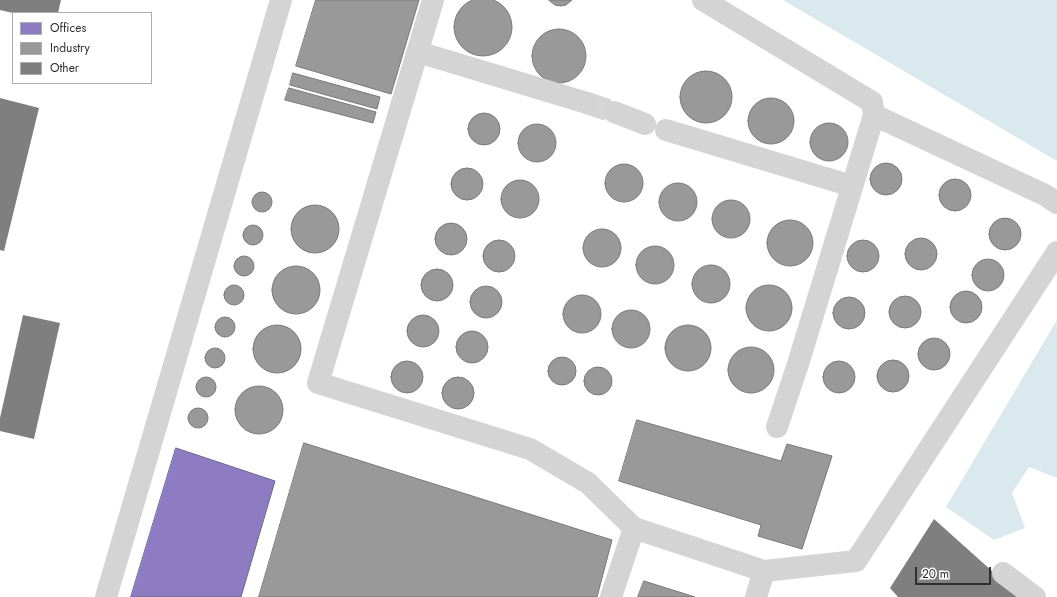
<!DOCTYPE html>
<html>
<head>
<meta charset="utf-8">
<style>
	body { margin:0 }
	#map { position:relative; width:1057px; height:597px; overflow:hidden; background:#fff; font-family:Jost,sans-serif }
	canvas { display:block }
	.legend { position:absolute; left:12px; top:12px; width:140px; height:72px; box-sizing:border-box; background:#fff; border:1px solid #acacac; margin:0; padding:5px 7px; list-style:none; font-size:12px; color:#2f2f2f }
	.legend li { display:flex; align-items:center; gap:8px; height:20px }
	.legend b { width:20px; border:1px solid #acacac }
	.scale { position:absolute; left:915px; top:567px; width:76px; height:18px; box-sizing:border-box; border:2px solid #2f2f2f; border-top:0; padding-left:5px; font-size:12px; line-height:14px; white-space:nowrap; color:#2f2f2f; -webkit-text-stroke:3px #fff; paint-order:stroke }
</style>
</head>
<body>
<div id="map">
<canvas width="1057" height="597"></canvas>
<ul class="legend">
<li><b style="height:11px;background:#8e7cc3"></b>Offices</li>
<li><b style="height:11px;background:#999"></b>Industry</li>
<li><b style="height:11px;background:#7f7f7f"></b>Other</li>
</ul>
<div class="scale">20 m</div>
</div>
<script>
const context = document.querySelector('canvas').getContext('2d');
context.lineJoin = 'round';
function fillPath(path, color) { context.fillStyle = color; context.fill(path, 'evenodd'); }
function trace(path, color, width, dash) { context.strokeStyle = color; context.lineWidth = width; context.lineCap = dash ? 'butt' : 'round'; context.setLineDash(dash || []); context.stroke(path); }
fillPath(new Path2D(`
	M 783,0 L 1057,0 L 1057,161 Z
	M 1057,320 L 1057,478 L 1029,467 L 1012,493 L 1025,528 L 994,540 L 946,507 Z`), '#dae9ee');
const offices = new Path2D(`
	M 176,448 L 275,481 L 241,597 L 131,597 Z`);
fillPath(offices, '#8e7cc3');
trace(offices, '#726597', 1);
const industry = new Path2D(`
	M454 27a29 29 0 1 1 58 0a29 29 0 1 1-58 0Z
	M 316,0 L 419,0 L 391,94 L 296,66 Z
	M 549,0 L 572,0 L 566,5 L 561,6 L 555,5 Z
	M532 56a27 27 0 1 1 54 0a27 27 0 1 1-54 0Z
	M680 97a26 26 0 1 1 52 0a26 26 0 1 1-52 0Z
	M 293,73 L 380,97 L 377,109 L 290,85 Z
	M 289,88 L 376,112 L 373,123 L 285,100 Z
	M748 121a23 23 0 1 1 46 0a23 23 0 1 1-46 0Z
	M468 129a16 16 0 1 1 32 0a16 16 0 1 1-32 0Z
	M810 142a19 19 0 1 1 38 0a19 19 0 1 1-38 0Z
	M518 143a19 19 0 1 1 38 0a19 19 0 1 1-38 0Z
	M870 179a16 16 0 1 1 32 0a16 16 0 1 1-32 0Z
	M605 183a19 19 0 1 1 38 0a19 19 0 1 1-38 0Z
	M451 184a16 16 0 1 1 32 0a16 16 0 1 1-32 0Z
	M939 195a16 16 0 1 1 32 0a16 16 0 1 1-32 0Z
	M501 199a19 19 0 1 1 38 0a19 19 0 1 1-38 0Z
	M659 202a19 19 0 1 1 38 0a19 19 0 1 1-38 0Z
	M252 202a10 10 0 1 1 20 0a10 10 0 1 1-20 0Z
	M712 219a19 19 0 1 1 38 0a19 19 0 1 1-38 0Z
	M291 229a24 24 0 1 1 48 0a24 24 0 1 1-48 0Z
	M989 234a16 16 0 1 1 32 0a16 16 0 1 1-32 0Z
	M767 243a23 23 0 1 1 46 0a23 23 0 1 1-46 0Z
	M435 239a16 16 0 1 1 32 0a16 16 0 1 1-32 0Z
	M243 235a10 10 0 1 1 20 0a10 10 0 1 1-20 0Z
	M583 248a19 19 0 1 1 38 0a19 19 0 1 1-38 0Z
	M905 254a16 16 0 1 1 32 0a16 16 0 1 1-32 0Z
	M847 256a16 16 0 1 1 32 0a16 16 0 1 1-32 0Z
	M483 256a16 16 0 1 1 32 0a16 16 0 1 1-32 0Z
	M636 265a19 19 0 1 1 38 0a19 19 0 1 1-38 0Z
	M234 266a10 10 0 1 1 20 0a10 10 0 1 1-20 0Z
	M972 275a16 16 0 1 1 32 0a16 16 0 1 1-32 0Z
	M692 284a19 19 0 1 1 38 0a19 19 0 1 1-38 0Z
	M272 290a24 24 0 1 1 48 0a24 24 0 1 1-48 0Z
	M421 285a16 16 0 1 1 32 0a16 16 0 1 1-32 0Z
	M224 295a10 10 0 1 1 20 0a10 10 0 1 1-20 0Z
	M746 308a23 23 0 1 1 46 0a23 23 0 1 1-46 0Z
	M470 302a16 16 0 1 1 32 0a16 16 0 1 1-32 0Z
	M950 307a16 16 0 1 1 32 0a16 16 0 1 1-32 0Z
	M563 314a19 19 0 1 1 38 0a19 19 0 1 1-38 0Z
	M889 312a16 16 0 1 1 32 0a16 16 0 1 1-32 0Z
	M833 313a16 16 0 1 1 32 0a16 16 0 1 1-32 0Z
	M612 329a19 19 0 1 1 38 0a19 19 0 1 1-38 0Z
	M407 331a16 16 0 1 1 32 0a16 16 0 1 1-32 0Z
	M215 327a10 10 0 1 1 20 0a10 10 0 1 1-20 0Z
	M253 349a24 24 0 1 1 48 0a24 24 0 1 1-48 0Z
	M665 348a23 23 0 1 1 46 0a23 23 0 1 1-46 0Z
	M456 347a16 16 0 1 1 32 0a16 16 0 1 1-32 0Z
	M918 354a16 16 0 1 1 32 0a16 16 0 1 1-32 0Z
	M728 370a23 23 0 1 1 46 0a23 23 0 1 1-46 0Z
	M205 358a10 10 0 1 1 20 0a10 10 0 1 1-20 0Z
	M548 371a14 14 0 1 1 28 0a14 14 0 1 1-28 0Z
	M877 376a16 16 0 1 1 32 0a16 16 0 1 1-32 0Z
	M823 377a16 16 0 1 1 32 0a16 16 0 1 1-32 0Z
	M391 377a16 16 0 1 1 32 0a16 16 0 1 1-32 0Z
	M584 381a14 14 0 1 1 28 0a14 14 0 1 1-28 0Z
	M442 393a16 16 0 1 1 32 0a16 16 0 1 1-32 0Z
	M196 387a10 10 0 1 1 20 0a10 10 0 1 1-20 0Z
	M235 410a24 24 0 1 1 48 0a24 24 0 1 1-48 0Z
	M188 418a10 10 0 1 1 20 0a10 10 0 1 1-20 0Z
	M 637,420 L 781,461 L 787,444 L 832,456 L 802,549 L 758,536 L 761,525 L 619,481 Z
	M 304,443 L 612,540 L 597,597 L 259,597 Z
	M 644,581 L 695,597 L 638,597 Z`);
fillPath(industry, '#999');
trace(industry, '#797979', 1);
fillPath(new Path2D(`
	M 0,0 L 61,0 L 58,13 L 13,13 L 0,10 Z
	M 0,98 L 39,108 L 4,251 L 0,250 Z
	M 23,315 L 60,323 L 34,439 L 0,431 L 0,418 Z
	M 934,519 L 1021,597 L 898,597 L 890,588 Z`), '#7f7f7f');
trace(new Path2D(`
	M 587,103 L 614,112`), '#d5d5d5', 22, [22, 11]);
trace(new Path2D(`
	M 433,0 L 318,383 L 530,449 L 588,483 L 634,528
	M 703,0 L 872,102 L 874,115 L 798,364 L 777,427
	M 418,52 L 587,103
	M 614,112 L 645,124
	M 874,115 L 1045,195 L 1057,203
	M 666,130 L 852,186
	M 1003,573 L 1035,597
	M 106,597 L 281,0
	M 611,597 L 634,528 L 764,571 L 856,561 L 1057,252
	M 756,597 L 764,571`), '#d4d4d4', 22);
</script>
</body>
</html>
